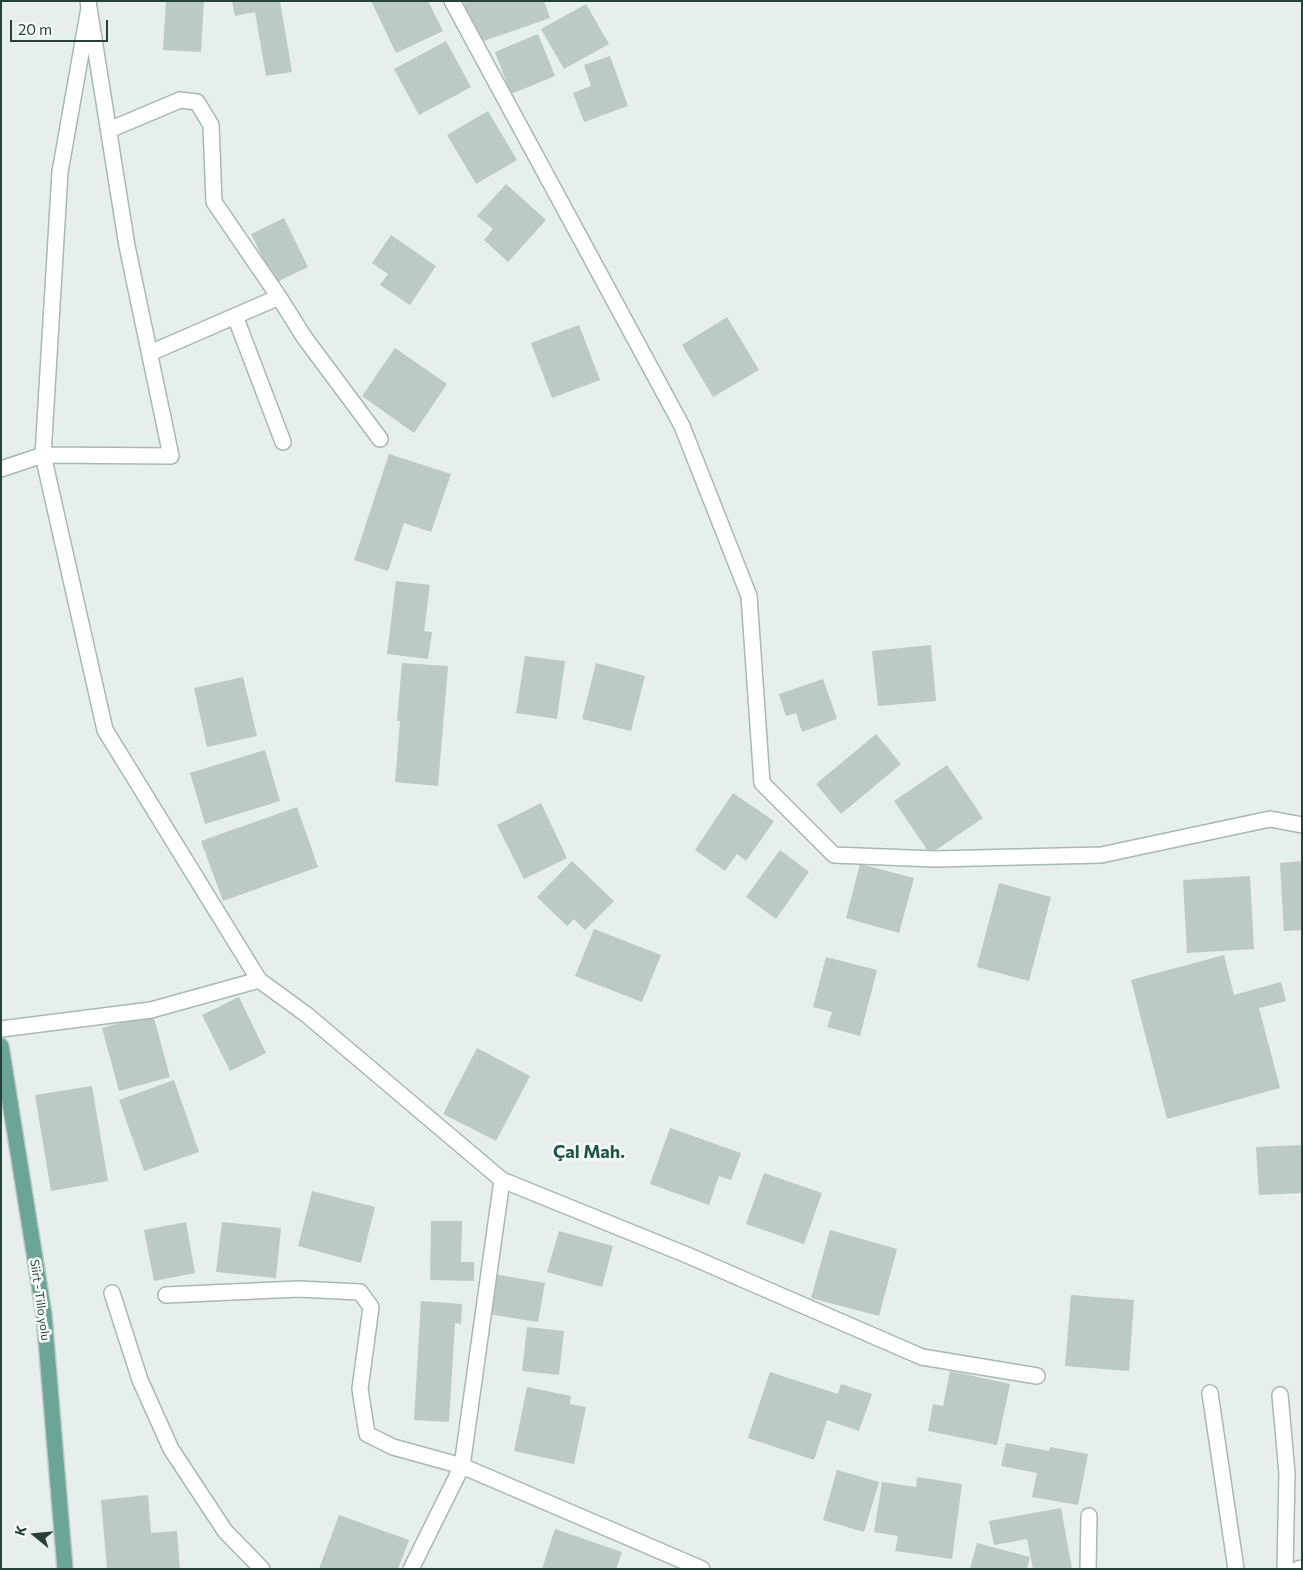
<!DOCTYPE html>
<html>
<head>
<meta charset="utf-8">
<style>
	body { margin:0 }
	#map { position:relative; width:1303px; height:1570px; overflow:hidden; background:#e6efeb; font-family:Commissioner,sans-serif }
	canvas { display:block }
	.frame { position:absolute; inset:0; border:2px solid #24423a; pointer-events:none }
	.north { position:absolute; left:10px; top:1510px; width:50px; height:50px; -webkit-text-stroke:4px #f7fbf9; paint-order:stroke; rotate:287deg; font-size:14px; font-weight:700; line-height:20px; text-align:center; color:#24423a }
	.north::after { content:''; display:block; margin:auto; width:18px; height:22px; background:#24423a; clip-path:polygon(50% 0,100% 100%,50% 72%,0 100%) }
	.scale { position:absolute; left:10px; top:20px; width:98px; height:22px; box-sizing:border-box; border:2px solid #24423a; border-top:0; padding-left:6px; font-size:15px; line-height:18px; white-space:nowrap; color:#24423a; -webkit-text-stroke:4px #f7fbf9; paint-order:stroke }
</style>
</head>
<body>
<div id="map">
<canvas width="1303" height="1570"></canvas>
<div class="frame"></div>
<div class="north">K</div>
<div class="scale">20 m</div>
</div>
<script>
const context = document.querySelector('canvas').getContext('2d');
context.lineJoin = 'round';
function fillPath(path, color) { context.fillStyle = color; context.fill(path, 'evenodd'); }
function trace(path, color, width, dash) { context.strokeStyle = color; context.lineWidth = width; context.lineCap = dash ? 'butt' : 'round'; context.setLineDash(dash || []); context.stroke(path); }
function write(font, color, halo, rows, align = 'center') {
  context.font = font + ' Commissioner,sans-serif'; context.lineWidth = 5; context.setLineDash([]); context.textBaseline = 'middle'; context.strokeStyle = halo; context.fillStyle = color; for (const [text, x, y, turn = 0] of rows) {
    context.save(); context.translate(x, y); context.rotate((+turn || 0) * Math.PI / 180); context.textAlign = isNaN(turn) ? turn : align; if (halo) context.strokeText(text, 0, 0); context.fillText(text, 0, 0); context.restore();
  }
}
fillPath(new Path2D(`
	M 166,1 L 204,1 L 201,52 L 163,50 Z
	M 232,1 L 280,1 L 292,72 L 266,76 L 255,12 L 235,16 Z
	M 371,1 L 428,1 L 443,31 L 396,53 Z
	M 463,1 L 544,1 L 550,18 L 478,43 Z
	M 586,4 L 609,44 L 564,69 L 541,29 Z
	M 538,34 L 555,76 L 511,94 L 495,52 Z
	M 446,41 L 471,87 L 419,115 L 394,69 Z
	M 610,56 L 628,106 L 584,122 L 573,93 L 591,86 L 584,65 Z
	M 488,111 L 517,160 L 476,184 L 447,135 Z
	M 506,184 L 546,220 L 508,262 L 484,240 L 493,229 L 477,216 Z
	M 284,218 L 308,267 L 275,283 L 251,234 Z
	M 391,235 L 436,266 L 410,305 L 380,285 L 388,274 L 372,263 Z
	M 727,317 L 759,370 L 713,397 L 682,345 Z
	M 579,325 L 600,380 L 552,398 L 531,343 Z
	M 395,348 L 447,384 L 414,433 L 362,396 Z
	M 389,454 L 451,474 L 431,532 L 404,523 L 388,571 L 354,560 Z
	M 396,581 L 430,585 L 424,631 L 432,632 L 428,659 L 387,654 Z
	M 931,645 L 936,701 L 878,706 L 872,651 Z
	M 525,656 L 565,661 L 557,719 L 516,713 Z
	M 402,663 L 448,666 L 438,786 L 395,782 L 400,721 L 397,721 Z
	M 596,663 L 645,676 L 631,731 L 582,719 Z
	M 243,677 L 257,736 L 207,747 L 194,688 Z
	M 823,679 L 837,719 L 802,732 L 796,713 L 786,716 L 779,694 Z
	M 876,734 L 901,764 L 841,814 L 816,784 Z
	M 265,750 L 280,801 L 205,824 L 190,773 Z
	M 947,765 L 983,818 L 930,854 L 894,801 Z
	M 733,793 L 774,821 L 746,861 L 737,854 L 725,871 L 695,850 Z
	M 541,803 L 567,858 L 524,879 L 497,825 Z
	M 297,807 L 318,867 L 223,901 L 201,841 Z
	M 780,850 L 809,872 L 776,919 L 746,897 Z
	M 572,861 L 614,901 L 585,930 L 574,919 L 567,926 L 537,897 Z
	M 1302,861 L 1302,930 L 1284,931 L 1280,863 Z
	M 860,864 L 914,878 L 899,933 L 846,918 Z
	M 1250,876 L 1254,949 L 1187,953 L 1183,880 Z
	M 999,883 L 1051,897 L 1029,981 L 977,967 Z
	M 594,929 L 661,955 L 642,1002 L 575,976 Z
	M 1224,955 L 1234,995 L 1281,982 L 1286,1001 L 1259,1008 L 1280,1088 L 1167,1119 L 1131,980 Z
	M 826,957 L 877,970 L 860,1036 L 827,1027 L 832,1012 L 813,1007 Z
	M 239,997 L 266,1053 L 230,1071 L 202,1015 Z
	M 153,1014 L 170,1077 L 119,1091 L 102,1028 Z
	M 477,1048 L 530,1076 L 496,1141 L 443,1114 Z
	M 174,1080 L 199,1152 L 144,1171 L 119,1100 Z
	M 92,1086 L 108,1181 L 51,1191 L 35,1095 Z
	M 670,1128 L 741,1153 L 731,1180 L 719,1176 L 709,1205 L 650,1184 Z
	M 1302,1145 L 1302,1193 L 1259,1195 L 1256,1147 Z
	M 764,1173 L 822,1193 L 804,1244 L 746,1224 Z
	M 312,1191 L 375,1207 L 361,1263 L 298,1246 Z
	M 431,1221 L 462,1221 L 461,1262 L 474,1262 L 474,1281 L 430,1280 Z
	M 186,1222 L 195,1273 L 154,1281 L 144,1230 Z
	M 222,1222 L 281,1228 L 276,1278 L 216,1272 Z
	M 830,1230 L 897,1249 L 879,1316 L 811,1298 Z
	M 559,1231 L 613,1246 L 602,1287 L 547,1272 Z
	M 494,1274 L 545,1283 L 538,1322 L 488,1314 Z
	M 1071,1295 L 1134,1300 L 1129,1371 L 1065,1366 Z
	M 421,1301 L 462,1304 L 461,1324 L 455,1323 L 449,1422 L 414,1420 Z
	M 527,1327 L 564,1331 L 559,1375 L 522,1371 Z
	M 950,1371 L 1010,1384 L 997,1445 L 928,1431 L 933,1404 L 943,1406 Z
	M 770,1372 L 838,1394 L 841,1384 L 872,1394 L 859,1431 L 827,1420 L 814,1460 L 748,1438 Z
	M 527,1387 L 571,1396 L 570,1404 L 586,1407 L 574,1464 L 514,1451 Z
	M 1006,1443 L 1049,1451 L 1050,1447 L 1088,1454 L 1078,1505 L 1032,1497 L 1037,1473 L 1001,1466 Z
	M 837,1470 L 879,1482 L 864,1532 L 823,1520 Z
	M 917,1477 L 962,1484 L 952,1559 L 895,1551 L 898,1536 L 874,1532 L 882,1482 L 916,1487 Z
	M 148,1495 L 151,1533 L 177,1531 L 180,1569 L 107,1569 L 101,1500 Z
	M 1061,1508 L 1072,1569 L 1033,1569 L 1027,1539 L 994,1545 L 989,1521 Z
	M 339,1515 L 409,1540 L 398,1569 L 319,1569 Z
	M 555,1529 L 622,1552 L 616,1569 L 542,1569 Z
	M 977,1543 L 1030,1557 L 1027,1569 L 970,1569 Z`), '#bbcac4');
const minor = new Path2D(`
	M 88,1 L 89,8 L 127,246 L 171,456 L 43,455 L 60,172 L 89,8
	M 452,1 L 682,426 L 749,596 L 762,783 L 834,855 L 935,859 L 1101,855 L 1270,819 L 1302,825
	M 109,130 L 180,100 L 197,102 L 211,125 L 214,202 L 279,297 L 304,337 L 380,439
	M 235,316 L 283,442
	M 150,353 L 279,297
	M 1,469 L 43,455 L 105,730 L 259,980 L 307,1015 L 502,1180 L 462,1466 L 411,1569
	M 1,1029 L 151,1010 L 259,980
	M 502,1180 L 687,1255 L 922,1357 L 1037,1376
	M 112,1293 L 140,1380 L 171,1449 L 225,1531 L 262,1569
	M 166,1295 L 298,1289 L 360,1292 L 371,1307 L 360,1389 L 367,1434 L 393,1447 L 462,1466 L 702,1569
	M 1210,1393 L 1236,1569
	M 1280,1395 L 1287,1473 L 1285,1569
	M 1088,1569 L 1089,1516
	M 1298,1569 L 1302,1568`);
const major = new Path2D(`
	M 1,1046 L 44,1315 L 65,1569`);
trace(minor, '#a8b8b2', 18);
trace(major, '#c2cac8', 18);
trace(minor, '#fff', 15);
trace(major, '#6aa596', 15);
write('12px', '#24423a', '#f7fbf9', [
	["Siirt - Tillo yolu",40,1300,82]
]);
write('bold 18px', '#1f5548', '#f7fbf9', [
	["Çal Mah.",589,1152]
]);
</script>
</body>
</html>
